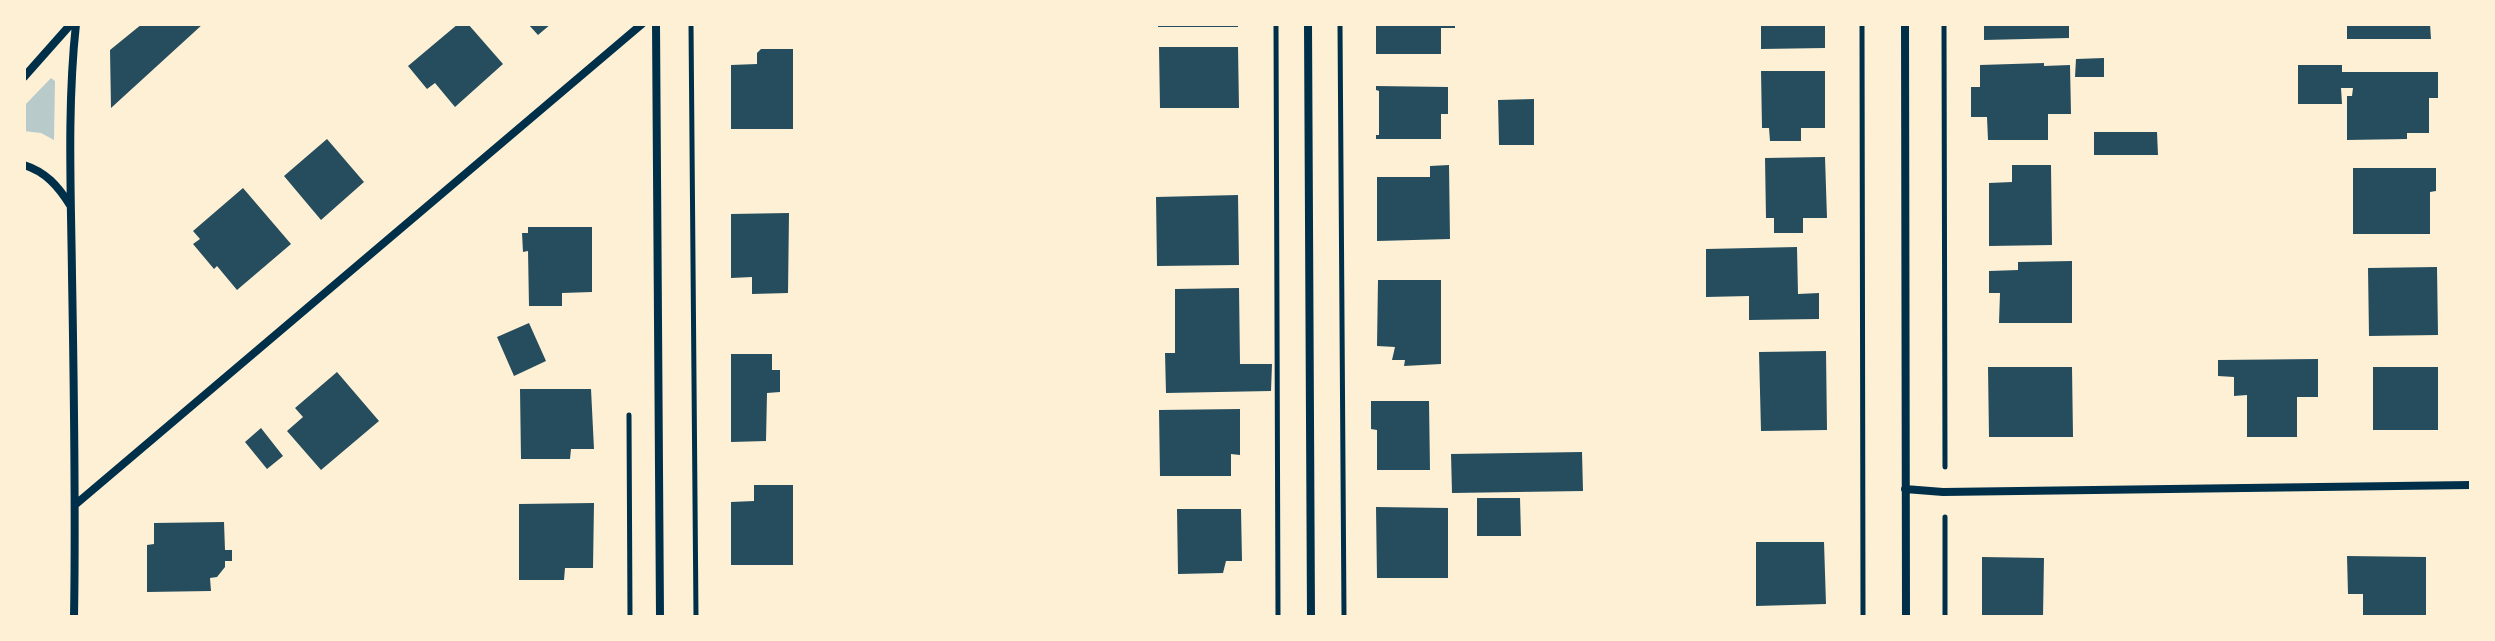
<!DOCTYPE html>
<html>
<head>
<meta charset="utf-8">
<style>
	body { margin:0 }
	#map { position:relative; width:2495px; height:641px; overflow:hidden; background:#fdf0d5; font-family:"Crimson Pro",serif }
	canvas { display:block }
	.frame { position:absolute; inset:0; border:26px solid #fdf0d5; pointer-events:none }
</style>
</head>
<body>
<div id="map">
<canvas width="2495" height="641"></canvas>
<div class="frame"></div>
</div>
<script>
const context = document.querySelector('canvas').getContext('2d');
context.lineJoin = 'round';
function fillPath(path, color) { context.fillStyle = color; context.fill(path, 'evenodd'); }
function trace(path, color, width, dash) { context.strokeStyle = color; context.lineWidth = width; context.lineCap = dash ? 'butt' : 'round'; context.setLineDash(dash || []); context.stroke(path); }
fillPath(new Path2D(`
	M 51,78 L 55,81 L 54,140 L 41,133 L 24,131 L 24,106 Z`), '#b9caca');
fillPath(new Path2D(`
	M 142,24 L 203,24 L 111,108 L 110,50 Z
	M 458,24 L 468,24 L 503,64 L 455,107 L 435,83 L 427,89 L 408,66 Z
	M 528,24 L 551,24 L 538,35 Z
	M 1158,24 L 1238,24 L 1238,27 L 1158,27 Z
	M 1376,24 L 1455,24 L 1455,28 L 1441,28 L 1441,54 L 1376,54 Z
	M 1761,24 L 1825,24 L 1825,48 L 1761,49 Z
	M 1984,24 L 2069,24 L 2069,38 L 1984,40 Z
	M 2347,24 L 2430,24 L 2431,39 L 2347,39 Z
	M 1159,47 L 1238,47 L 1239,108 L 1160,108 Z
	M 761,49 L 793,49 L 793,129 L 731,129 L 731,65 L 757,64 L 757,53 Z
	M 2104,58 L 2104,77 L 2075,77 L 2076,59 Z
	M 2044,63 L 2044,66 L 2070,65 L 2071,114 L 2048,114 L 2048,140 L 1988,140 L 1987,117 L 1971,117 L 1971,87 L 1980,87 L 1980,65 Z
	M 2298,65 L 2342,65 L 2342,72 L 2438,72 L 2438,98 L 2429,98 L 2429,133 L 2407,133 L 2407,139 L 2347,140 L 2347,96 L 2352,96 L 2353,88 L 2341,88 L 2342,104 L 2298,104 Z
	M 1761,71 L 1825,71 L 1825,128 L 1801,128 L 1801,141 L 1770,141 L 1769,128 L 1762,128 Z
	M 1376,86 L 1448,87 L 1448,114 L 1441,114 L 1441,139 L 1376,139 L 1376,135 L 1379,135 L 1379,91 L 1376,90 Z
	M 1534,99 L 1534,145 L 1499,145 L 1498,100 Z
	M 2094,132 L 2157,132 L 2158,155 L 2094,155 Z
	M 327,139 L 364,182 L 321,220 L 284,176 Z
	M 1825,157 L 1827,218 L 1803,218 L 1803,233 L 1774,233 L 1774,218 L 1766,218 L 1765,158 Z
	M 1449,165 L 1450,239 L 1377,241 L 1377,177 L 1430,177 L 1430,166 Z
	M 2012,165 L 2051,165 L 2052,245 L 1989,246 L 1989,183 L 2012,182 Z
	M 2353,168 L 2436,168 L 2436,191 L 2430,192 L 2430,234 L 2353,234 Z
	M 243,188 L 291,244 L 237,290 L 217,266 L 214,269 L 193,244 L 200,239 L 193,231 Z
	M 1238,195 L 1239,265 L 1157,266 L 1156,197 Z
	M 789,213 L 788,293 L 752,294 L 752,277 L 731,278 L 731,214 Z
	M 528,227 L 592,227 L 592,292 L 562,293 L 562,306 L 529,306 L 528,251 L 523,252 L 522,233 L 528,233 Z
	M 1797,247 L 1798,294 L 1819,293 L 1819,319 L 1749,320 L 1749,296 L 1706,297 L 1706,249 Z
	M 2072,261 L 2072,323 L 1999,323 L 2000,293 L 1989,293 L 1989,271 L 2018,270 L 2018,262 Z
	M 2437,267 L 2438,335 L 2369,336 L 2368,268 Z
	M 1378,280 L 1441,280 L 1441,364 L 1404,366 L 1405,360 L 1392,360 L 1395,347 L 1377,346 Z
	M 1239,288 L 1240,364 L 1272,364 L 1271,391 L 1166,393 L 1165,353 L 1175,353 L 1175,289 Z
	M 529,323 L 546,361 L 514,376 L 497,337 Z
	M 1826,351 L 1827,430 L 1761,431 L 1759,352 Z
	M 731,354 L 772,354 L 772,370 L 780,370 L 780,392 L 767,393 L 766,441 L 731,442 Z
	M 2318,359 L 2318,397 L 2297,397 L 2297,437 L 2247,437 L 2247,395 L 2234,396 L 2234,377 L 2218,376 L 2218,360 Z
	M 1988,367 L 2072,367 L 2073,437 L 1989,437 Z
	M 2373,367 L 2438,367 L 2438,430 L 2373,430 Z
	M 337,372 L 379,421 L 321,470 L 287,431 L 303,417 L 295,408 Z
	M 520,389 L 591,389 L 594,449 L 571,449 L 570,459 L 521,459 Z
	M 1371,401 L 1429,401 L 1430,470 L 1377,470 L 1377,430 L 1371,429 Z
	M 1240,409 L 1240,455 L 1231,454 L 1231,476 L 1160,476 L 1159,410 Z
	M 261,428 L 283,456 L 267,469 L 245,442 Z
	M 1582,452 L 1583,491 L 1452,493 L 1451,454 Z
	M 754,485 L 793,485 L 793,565 L 731,565 L 731,502 L 754,501 Z
	M 1477,498 L 1520,498 L 1521,536 L 1477,536 Z
	M 594,503 L 593,568 L 565,568 L 564,580 L 519,580 L 519,504 Z
	M 1376,507 L 1448,508 L 1448,578 L 1377,578 Z
	M 1177,509 L 1241,509 L 1242,561 L 1226,561 L 1223,573 L 1178,574 Z
	M 224,522 L 225,550 L 232,550 L 232,561 L 225,561 L 225,567 L 217,577 L 210,578 L 211,591 L 147,592 L 147,545 L 154,544 L 154,523 Z
	M 1756,542 L 1824,542 L 1826,604 L 1756,606 Z
	M 2347,556 L 2426,557 L 2426,617 L 2363,617 L 2363,594 L 2348,594 Z
	M 1982,557 L 2044,558 L 2043,617 L 1982,617 Z`), '#264d5e');
trace(new Path2D(`
	M 691,24 L 696,617
	M 1276,24 L 1278,617
	M 1340,24 L 1344,617
	M 1862,24 L 1863,617
	M 1944,24 L 1945,467
	M 629,415 L 630,617
	M 1945,517 L 1945,617`), '#003049', 5);
trace(new Path2D(`
	M 656,24 L 660,617
	M 1308,24 L 1311,617
	M 1905,24 L 1906,617
	M 24,77 L 71,24
	M 24,165 C 46,172 58,186 70,205
	M 1905,489 L 1943,492 L 2471,485
	M 76,504 L 642,24
	M 74,617 C 76,503 74,389 72,275 C 71,192 67,107 76,24`), '#003049', 8);
</script>
</body>
</html>
